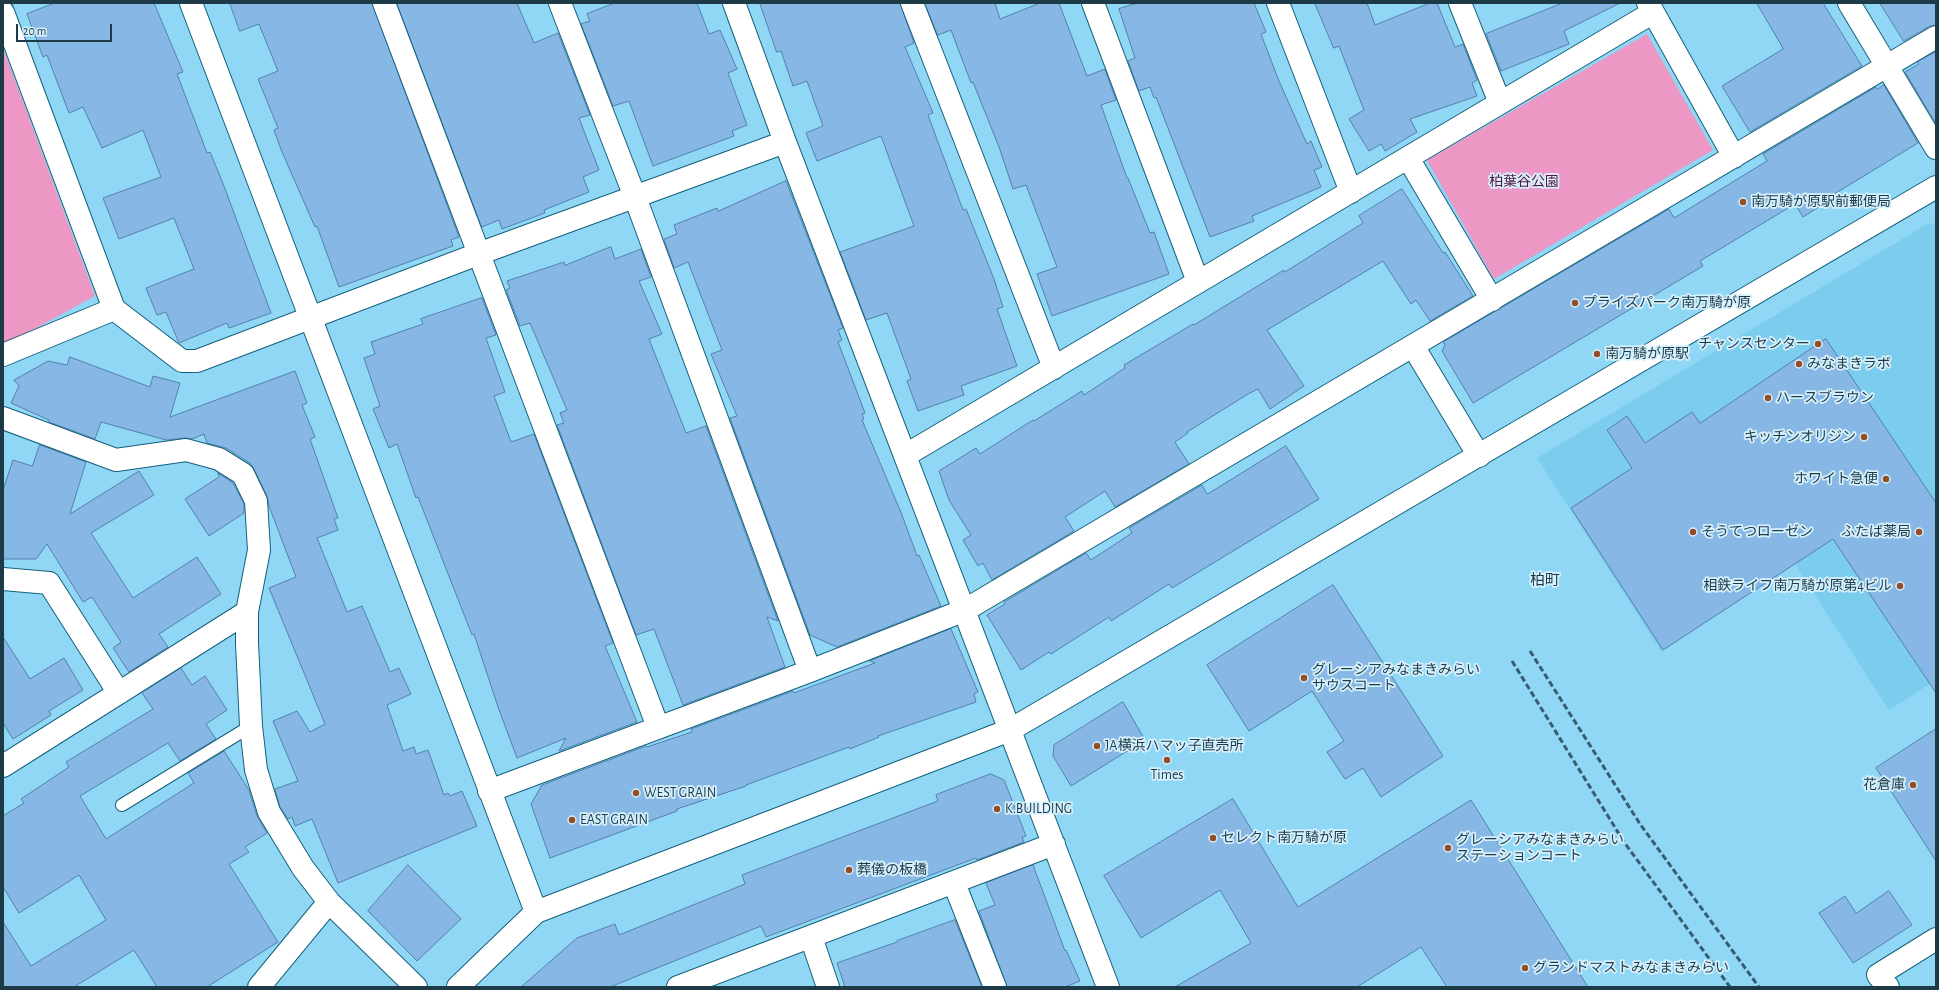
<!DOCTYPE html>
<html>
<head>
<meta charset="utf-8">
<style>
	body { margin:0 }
	#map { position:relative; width:1939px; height:990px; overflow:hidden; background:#90d7f5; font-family:"Alegreya Sans",sans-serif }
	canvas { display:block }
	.frame { position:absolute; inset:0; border:4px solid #1d3a47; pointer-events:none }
	.scale { position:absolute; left:16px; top:24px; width:96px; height:18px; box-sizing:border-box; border:2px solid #1d3a47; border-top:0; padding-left:5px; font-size:12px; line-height:14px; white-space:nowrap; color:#1d3a47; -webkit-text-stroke:3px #d6f1fd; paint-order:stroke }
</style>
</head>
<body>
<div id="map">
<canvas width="1939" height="990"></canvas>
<div class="frame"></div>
<div class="scale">20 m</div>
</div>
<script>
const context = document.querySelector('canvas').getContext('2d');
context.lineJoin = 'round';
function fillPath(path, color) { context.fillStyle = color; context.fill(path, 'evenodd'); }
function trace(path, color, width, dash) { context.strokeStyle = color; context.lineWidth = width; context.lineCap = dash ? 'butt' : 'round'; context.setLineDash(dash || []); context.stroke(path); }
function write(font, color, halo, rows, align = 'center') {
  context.font = font + ' "Alegreya Sans","Noto Sans JP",sans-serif'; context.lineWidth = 3.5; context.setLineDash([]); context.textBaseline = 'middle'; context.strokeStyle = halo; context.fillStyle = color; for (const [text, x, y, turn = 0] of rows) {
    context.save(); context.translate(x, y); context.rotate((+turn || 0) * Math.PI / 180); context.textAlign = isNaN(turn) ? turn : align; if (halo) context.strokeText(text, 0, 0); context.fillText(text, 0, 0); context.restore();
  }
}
fillPath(new Path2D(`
	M 1929,223 L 1936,226 L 1936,680 L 1889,710 L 1795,564 L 1661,651 L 1537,458 Z`), '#7cccee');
fillPath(new Path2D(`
	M 1647,34 L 1713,150 L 1494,279 L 1427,160 Z
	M 3,48 L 95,296 L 3,346 Z`), '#ed97c5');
const building = new Path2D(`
	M 55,3 L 154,3 L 183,72 L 177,74 L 207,153 L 210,152 L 224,186 L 271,313 L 229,328 L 227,323 L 179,343 L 166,312 L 157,315 L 146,288 L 194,269 L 174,218 L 119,239 L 103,198 L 161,177 L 143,130 L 102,148 L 83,107 L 69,113 L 47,55 L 43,57 L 27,14 Z
	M 230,3 L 372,3 L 459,237 L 451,240 L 453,246 L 339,287 L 317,226 L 315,227 L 282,152 L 274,130 L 278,128 L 258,79 L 278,71 L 259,24 L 240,31 Z
	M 397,3 L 517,3 L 534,43 L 558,33 L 590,115 L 579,118 L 599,170 L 583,177 L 589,192 L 544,210 L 545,213 L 502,229 L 499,220 L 482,227 Z
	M 615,3 L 697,3 L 709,34 L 720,30 L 737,69 L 728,73 L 747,125 L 732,131 L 734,136 L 653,166 L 629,101 L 613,106 L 581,24 L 590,21 L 587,14 Z
	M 760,3 L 900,3 L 914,43 L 905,47 L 933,113 L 928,115 L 963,210 L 966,209 L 994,279 L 1003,307 L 997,309 L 1017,366 L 961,386 L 964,395 L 918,411 L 907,381 L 911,379 L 887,313 L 866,320 L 840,252 L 914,226 L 881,136 L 817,161 L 806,133 L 823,126 L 807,81 L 793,86 L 781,51 L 777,52 Z
	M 925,3 L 995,3 L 1000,19 L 1040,3 L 1059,3 L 1087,76 L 1105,69 L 1116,100 L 1101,105 L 1127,178 L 1128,178 L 1150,233 L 1154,232 L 1169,274 L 1052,316 L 1037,274 L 1057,267 L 1026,185 L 1013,189 L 999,147 L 973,82 L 971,83 L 951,30 L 938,35 Z
	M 1138,3 L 1254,3 L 1266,32 L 1261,34 L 1279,81 L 1307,144 L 1311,141 L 1322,167 L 1314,170 L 1321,187 L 1252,216 L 1254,221 L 1210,237 L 1156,97 L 1154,98 L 1150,87 L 1139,91 L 1128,61 L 1135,58 L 1119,9 Z
	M 1315,3 L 1367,3 L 1375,25 L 1430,3 L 1437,3 L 1455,47 L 1463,44 L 1477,80 L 1472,83 L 1477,96 L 1410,119 L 1417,132 L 1385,151 L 1381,144 L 1369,151 L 1349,119 L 1364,110 L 1339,46 L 1334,48 Z
	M 1563,3 L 1620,3 L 1564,31 L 1569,44 L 1501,71 L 1486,34 Z
	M 1757,3 L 1823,3 L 1862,66 L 1750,132 L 1722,86 L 1783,49 Z
	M 1880,3 L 1936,3 L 1936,25 L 1930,26 L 1904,41 Z
	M 1936,52 L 1936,124 L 1905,72 L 1919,64 L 1917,62 Z
	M 1884,85 L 1918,143 L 1826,199 L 1828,201 L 1803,217 L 1795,204 L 1700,261 L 1703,266 L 1473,403 L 1442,351 L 1445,345 L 1443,342 L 1669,209 L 1674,218 L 1767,161 L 1763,154 L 1876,87 L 1877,89 Z
	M 786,181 L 843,328 L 838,330 L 842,340 L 838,342 L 865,413 L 862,414 L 864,419 L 862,420 L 902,515 L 917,556 L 919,555 L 941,606 L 837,647 L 810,635 L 730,418 L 737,416 L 711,354 L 722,350 L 688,262 L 674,268 L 664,239 L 677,234 L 674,225 L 717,208 L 718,211 Z
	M 1402,189 L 1443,253 L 1445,252 L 1473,296 L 1430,321 L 1416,300 L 1411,304 L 1383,261 L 1267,330 L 1304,386 L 1270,409 L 1258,389 L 1248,394 L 1187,432 L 1188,433 L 1175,442 L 1189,464 L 1115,507 L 1105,491 L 1065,517 L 1074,531 L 992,580 L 983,563 L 978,566 L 963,540 L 971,535 L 949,500 L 939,471 L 976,448 L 980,454 L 1033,420 L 1034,421 L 1082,391 L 1084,395 L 1125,368 L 1124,365 L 1193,324 L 1194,325 L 1284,270 L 1285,272 L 1363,223 L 1359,216 Z
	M 611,247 L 615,259 L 641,249 L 651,277 L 639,281 L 662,334 L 649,339 L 686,433 L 706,426 L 778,621 L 767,617 L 785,667 L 683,705 L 654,629 L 636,635 L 557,425 L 564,423 L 560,413 L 567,410 L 530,323 L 520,326 L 506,290 L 510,288 L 507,281 L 564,262 L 565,265 Z
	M 482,298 L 496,335 L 486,338 L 505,392 L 494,396 L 511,442 L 534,434 L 613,643 L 605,646 L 637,722 L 559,751 L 566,738 L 517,758 L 498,707 L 474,634 L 472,635 L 418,497 L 416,498 L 397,444 L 389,448 L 373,409 L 380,406 L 364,358 L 375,354 L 371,342 L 423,324 L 421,319 Z
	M 1826,339 L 1936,503 L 1936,693 L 1833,539 L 1663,650 L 1571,508 L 1632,468 L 1607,430 L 1627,416 L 1645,443 L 1692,412 L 1700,423 Z
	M 70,357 L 150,387 L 153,376 L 180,383 L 170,417 L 295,371 L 307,403 L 302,405 L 315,437 L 310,439 L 338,518 L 334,519 L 338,530 L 317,538 L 347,612 L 362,606 L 390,672 L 399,668 L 411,694 L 387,705 L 403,751 L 414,747 L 416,754 L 428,750 L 444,795 L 448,793 L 450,796 L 462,791 L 477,826 L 338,883 L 312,819 L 295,826 L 292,817 L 288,819 L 280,807 L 275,789 L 298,781 L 273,721 L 297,711 L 310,732 L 325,724 L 269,588 L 296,577 L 269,506 L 267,496 L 254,469 L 250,463 L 226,448 L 207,443 L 204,434 L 192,439 L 185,438 L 166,440 L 101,422 L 95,439 L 49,422 L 49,420 L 11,403 L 19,386 L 14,380 L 48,361 L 67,365 Z
	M 40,445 L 86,462 L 70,514 L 139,471 L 154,495 L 91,533 L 133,598 L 197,557 L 221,594 L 159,634 L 168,647 L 129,672 L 113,648 L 121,642 L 92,597 L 83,602 L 47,544 L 36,559 L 3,559 L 3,490 L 13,460 L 32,466 Z
	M 1286,446 L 1319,499 L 1172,588 L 1169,584 L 1111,621 L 1109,617 L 1051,654 L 1049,652 L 1021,670 L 987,615 L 1005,604 L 1004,602 L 1086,553 L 1091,560 L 1132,533 L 1129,528 L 1202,485 L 1207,494 Z
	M 218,473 L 233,483 L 244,504 L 244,513 L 209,536 L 185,499 L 219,477 Z
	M 1333,585 L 1443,756 L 1381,797 L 1363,768 L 1345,779 L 1327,752 L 1344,741 L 1312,691 L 1249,731 L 1207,665 Z
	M 951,629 L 978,692 L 974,694 L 976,702 L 878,736 L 879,737 L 850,749 L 849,747 L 746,785 L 746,786 L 677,809 L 677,811 L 550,858 L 531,804 L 542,785 L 646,746 L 647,747 L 692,732 L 691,729 L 793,691 L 794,693 L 875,663 L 870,661 Z
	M 3,637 L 30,679 L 64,658 L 83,690 L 49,711 L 51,715 L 13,739 L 3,723 Z
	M 181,668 L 192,685 L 205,676 L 227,710 L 206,724 L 216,739 L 180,761 L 168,743 L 80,796 L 106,839 L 194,783 L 188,773 L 224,751 L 249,790 L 257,816 L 267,833 L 245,847 L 249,852 L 229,864 L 278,942 L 207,987 L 157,987 L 134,950 L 74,987 L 3,987 L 3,922 L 31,966 L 106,920 L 79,875 L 19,913 L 3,887 L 3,816 L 24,803 L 21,799 L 69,767 L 66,762 L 153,709 L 142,693 Z
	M 1123,702 L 1145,740 L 1071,786 L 1053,756 L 1054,745 Z
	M 1936,729 L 1936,861 L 1876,768 Z
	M 991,774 L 1004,780 L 1026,836 L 1022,837 L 1024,842 L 977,860 L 976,858 L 766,937 L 761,926 L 610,987 L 521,987 L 577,938 L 615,924 L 619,935 L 745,884 L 742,875 L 938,801 L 936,795 Z
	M 1233,799 L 1298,907 L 1471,800 L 1588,987 L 1447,987 L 1421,947 L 1357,987 L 1175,987 L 1251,943 L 1220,890 L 1141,938 L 1104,876 Z
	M 408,865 L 461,919 L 417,961 L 368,911 Z
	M 1033,865 L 1065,951 L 1066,950 L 1080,981 L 1065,987 L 1007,987 L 979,911 L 995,905 L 986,883 Z
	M 1889,891 L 1912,925 L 1853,963 L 1819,913 L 1845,896 L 1856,913 Z
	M 955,920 L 982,987 L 845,987 L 837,963 L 897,942 L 897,941 Z`);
fillPath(building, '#87b7e4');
trace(building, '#5281ab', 1);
const service = new Path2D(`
	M 122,805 L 251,726`);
const minor = new Path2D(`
	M 384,3 L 658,727
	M 560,3 L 635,197 L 810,671
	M 734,3 L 785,142 L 1108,987
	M 912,3 L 1054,368
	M 1093,3 L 1198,282
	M 1278,3 L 1351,192
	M 1460,3 L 1500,103
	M 1648,3 L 1734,157
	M 1849,3 L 1936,148
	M 3,12 L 114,309 L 182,361 L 197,361 L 478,254 L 785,142
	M 1408,158 L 1492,300
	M 1413,346 L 1479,456
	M 3,355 L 114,309
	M 3,418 L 116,460 L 186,450 L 219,459 L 243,474 L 256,501 L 259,550 L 247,612 L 247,643 L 251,726 L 256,770 L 269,812 L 303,868 L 329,902 L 416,987
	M 906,455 L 1652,13
	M 3,579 L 49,583 L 119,693
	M 3,766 L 247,612
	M 489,791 L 810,671 L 965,610 L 1936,37
	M 954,883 L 995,987
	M 811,937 L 828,987
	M 259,987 L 329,902
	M 678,987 L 1054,844
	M 1888,987 L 1878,975 L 1936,939`);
const tertiary = new Path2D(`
	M 191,3 L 536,912
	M 458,987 L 536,912 L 1010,730 L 1936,187`);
trace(service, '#13617c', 14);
trace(minor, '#13617c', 24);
trace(tertiary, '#13617c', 24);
trace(service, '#fff', 12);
trace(minor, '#fff', 22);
trace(tertiary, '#fff', 22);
trace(new Path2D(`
	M 1530,651 L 1640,824 L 1759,987
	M 1512,661 L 1624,842 L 1730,987`), '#375d6e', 3, [6, 3]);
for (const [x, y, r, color] of [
	[1743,202,4,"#944d27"],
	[1575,303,4,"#944d27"],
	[1818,344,4,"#944d27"],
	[1597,354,4,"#944d27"],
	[1799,364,4,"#944d27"],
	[1768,398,4,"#944d27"],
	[1864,437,4,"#944d27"],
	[1886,479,4,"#944d27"],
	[1693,532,4,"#944d27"],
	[1919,532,4,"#944d27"],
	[1900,586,4,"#944d27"],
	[1304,678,4,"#944d27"],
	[1097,746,4,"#944d27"],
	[1167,760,4,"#944d27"],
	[1913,785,4,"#944d27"],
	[636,793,4,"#944d27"],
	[997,809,4,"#944d27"],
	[572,820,4,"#944d27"],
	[1213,838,4,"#944d27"],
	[1448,848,4,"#944d27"],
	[849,870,4,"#944d27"],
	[1525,968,4,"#944d27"]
]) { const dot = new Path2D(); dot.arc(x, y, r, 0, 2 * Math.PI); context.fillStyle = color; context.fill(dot); trace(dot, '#d6f1fd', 1.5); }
write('14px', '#5a143f', '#d6f1fd', [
	["柏葉谷公園",1524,182]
]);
write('14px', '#1d3a47', '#d6f1fd', [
	["南万騎が原駅前郵便局",1751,202],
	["プライズパーク南万騎が原",1583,303],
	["チャンスセンター",1810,344,"right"],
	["南万騎が原駅",1605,354],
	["みなまきラボ",1807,364],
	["ハースブラウン",1776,398],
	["キッチンオリジン",1856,437,"right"],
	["ホワイト急便",1878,479,"right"],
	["そうてつローゼン",1701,532],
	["ふたば薬局",1911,532,"right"],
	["相鉄ライフ南万騎が原第4ビル",1892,586,"right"],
	["グレーシアみなまきみらい",1312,670],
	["サウスコート",1312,686],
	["JA横浜ハマッ子直売所",1105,746],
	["Times",1167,775,"center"],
	["花倉庫",1905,785,"right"],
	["WEST GRAIN",644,793],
	["K.BUILDING",1005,809],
	["EAST GRAIN",580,820],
	["セレクト南万騎が原",1221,838],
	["グレーシアみなまきみらい",1456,840],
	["ステーションコート",1456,856],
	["葬儀の板橋",857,870],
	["グランドマストみなまきみらい",1533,968]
], 'left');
write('15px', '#1d3a47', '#d6f1fd', [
	["柏町",1545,580]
]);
</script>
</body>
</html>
